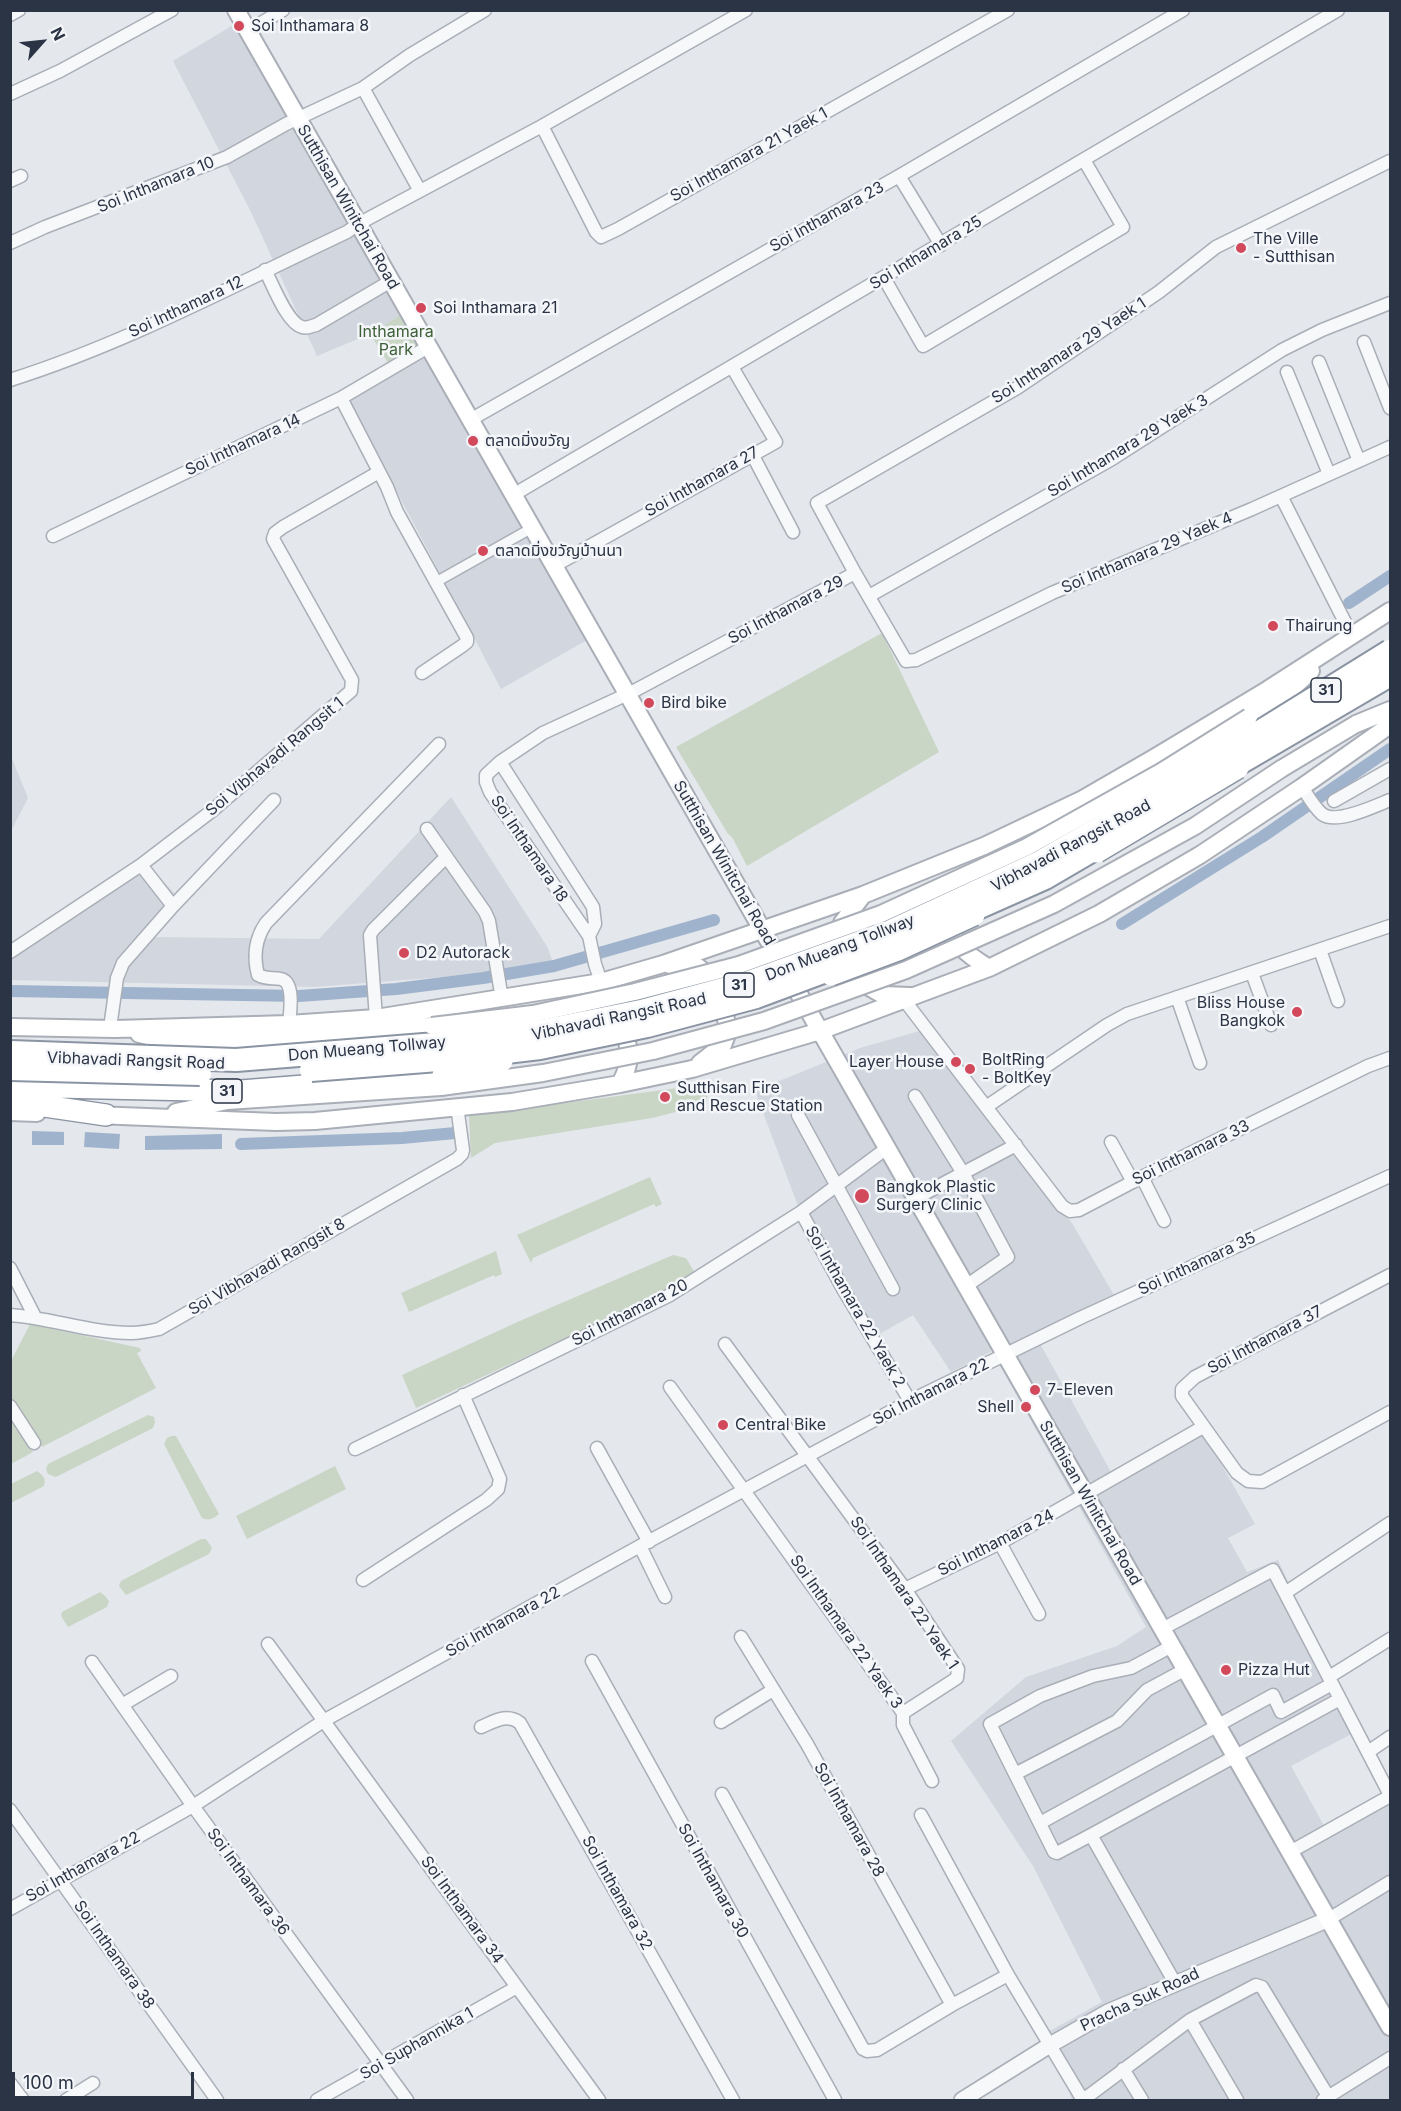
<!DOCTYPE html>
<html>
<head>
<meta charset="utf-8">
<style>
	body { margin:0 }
	#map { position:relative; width:1401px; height:2111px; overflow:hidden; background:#e4e7ec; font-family:Inter,sans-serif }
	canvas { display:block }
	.frame { position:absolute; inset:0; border:12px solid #2b3445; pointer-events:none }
	.north { position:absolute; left:12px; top:12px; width:60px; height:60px; -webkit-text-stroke:4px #f4f6f9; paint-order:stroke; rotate:63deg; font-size:16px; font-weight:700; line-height:24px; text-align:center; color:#2b3445 }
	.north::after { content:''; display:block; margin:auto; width:21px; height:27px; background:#2b3445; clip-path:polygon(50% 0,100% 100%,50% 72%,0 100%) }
	.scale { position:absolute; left:12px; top:2072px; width:182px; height:27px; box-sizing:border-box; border:3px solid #2b3445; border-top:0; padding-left:8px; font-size:18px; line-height:21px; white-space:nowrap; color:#2b3445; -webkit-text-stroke:4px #f4f6f9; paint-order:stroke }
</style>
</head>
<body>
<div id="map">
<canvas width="1401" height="2111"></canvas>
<div class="frame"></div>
<div class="north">N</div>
<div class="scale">100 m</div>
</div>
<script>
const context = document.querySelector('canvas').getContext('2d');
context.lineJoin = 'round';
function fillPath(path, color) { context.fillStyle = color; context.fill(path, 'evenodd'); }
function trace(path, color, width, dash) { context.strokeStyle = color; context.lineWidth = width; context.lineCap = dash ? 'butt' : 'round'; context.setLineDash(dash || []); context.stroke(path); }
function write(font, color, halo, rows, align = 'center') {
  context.font = font + ' Inter,"Noto Sans Thai",sans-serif'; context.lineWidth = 5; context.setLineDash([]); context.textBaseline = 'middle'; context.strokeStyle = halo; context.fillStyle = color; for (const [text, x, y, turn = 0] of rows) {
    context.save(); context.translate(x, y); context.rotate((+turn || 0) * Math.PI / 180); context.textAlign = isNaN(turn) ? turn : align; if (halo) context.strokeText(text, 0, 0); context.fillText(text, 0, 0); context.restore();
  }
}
fillPath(new Path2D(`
	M 235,24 L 402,314 L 370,334 L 317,356 L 251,212 L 173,61 Z
	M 427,355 L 587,640 L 501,689 L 350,403 L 352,398 Z
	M 11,756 L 28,798 L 11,831 L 10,831 Z
	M 451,797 L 548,948 L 553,963 L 443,977 L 314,987 L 11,980 L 11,948 L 142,859 L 175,894 L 152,937 L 319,939 Z
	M 923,1030 L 1072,1223 L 1114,1295 L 1038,1340 L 1111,1472 L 1199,1424 L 1255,1524 L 1228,1538 L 1247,1572 L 1278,1560 L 1357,1731 L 1291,1766 L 1327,1831 L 1390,1802 L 1390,2100 L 1072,2100 L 1048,2032 L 1102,2002 L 1033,1866 L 951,1741 L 1026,1677 L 1117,1646 L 1146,1627 L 992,1351 L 951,1372 L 913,1315 L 876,1336 L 798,1206 L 755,1091 L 860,1048 Z`), '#d2d6de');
fillPath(new Path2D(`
	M 402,314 L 420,349 L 390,366 L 370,334 Z
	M 882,633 L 939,752 L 747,866 L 732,837 L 728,834 L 676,747 Z
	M 707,1084 L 707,1104 L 652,1118 L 495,1143 L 471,1158 L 469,1116 Z
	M 650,1177 L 662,1204 L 656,1207 L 654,1204 L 533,1258 L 531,1263 L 517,1235 Z
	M 496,1251 L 502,1274 L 495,1277 L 494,1275 L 409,1312 L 401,1293 Z
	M 673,1255 L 686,1258 L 695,1273 L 662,1293 L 416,1408 L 402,1375 L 522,1320 Z
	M 30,1324 L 140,1348 L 141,1351 L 137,1353 L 156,1388 L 42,1447 L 11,1400 L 11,1361 Z
	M 148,1415 L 154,1417 L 155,1422 L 153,1428 L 56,1477 L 48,1474 L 46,1469 L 48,1464 Z
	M 10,1418 L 33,1452 L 11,1464 L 10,1464 Z
	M 171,1436 L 176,1436 L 219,1514 C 213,1519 209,1521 202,1518 L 164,1444 L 167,1438 Z
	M 335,1466 L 346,1489 L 247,1539 L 236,1516 Z
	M 37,1471 C 43,1475 46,1478 44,1486 L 11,1503 L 11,1484 Z
	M 201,1539 L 206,1539 L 212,1548 L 209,1554 L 126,1595 L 119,1586 L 121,1581 Z
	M 100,1592 L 105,1596 L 109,1601 L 107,1607 L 68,1627 L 61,1616 L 62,1612 Z`), '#c9d6c5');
fillPath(new Path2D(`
	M 32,1131 L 64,1132 L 64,1145 L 32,1145 Z
	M 85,1132 L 120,1134 L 119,1149 L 84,1147 Z
	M 222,1134 L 222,1149 L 145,1150 L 145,1136 Z`), '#9fb4cc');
trace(new Path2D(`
	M 1349,603 L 1390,576
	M 1122,924 L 1262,837 L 1390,749
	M 10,991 L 299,996 L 396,989 L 483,978 L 554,966 L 714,920
	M 241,1144 L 402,1138 L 455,1133`), '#9fb4cc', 12);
const pedestrian = new Path2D(`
	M 436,582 L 532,528`);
const minor = new Path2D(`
	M 10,15 L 19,10
	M 248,31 L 283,10
	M 363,88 L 420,191
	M 10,94 L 60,71 L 172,10
	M 542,126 L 596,232 L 601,237 L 618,229 L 1008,10
	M 899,176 L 941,245
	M 10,181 L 21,176
	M 10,243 L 45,227 L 227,157 L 286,124 L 363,88 L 410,55 L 485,10
	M 265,270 C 273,285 287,323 302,327 C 307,329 311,326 316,325 L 391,281
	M 884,278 L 923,346 L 1123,227 L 1084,160
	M 1364,342 L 1390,408
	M 1319,362 L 1359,461
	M 1287,372 L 1329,474
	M 10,380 C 127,343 236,284 347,232 L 358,224 L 542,126 L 746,10
	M 341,398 L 387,487 L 397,512 L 467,638 L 467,642 L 462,646 L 422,673
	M 470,420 L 899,176 L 1183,10
	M 752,454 L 793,532
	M 513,495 L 1338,10
	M 1281,496 L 1352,636
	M 53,536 L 341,398 L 428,347
	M 554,566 L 776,442 L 732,367
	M 855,573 L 817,503 L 1017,388 L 1159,292 L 1216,247 L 1390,161
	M 869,596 L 1112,459 L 1282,350 L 1322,330 L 1390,303
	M 500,762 L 593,907 L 595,924 L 589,936
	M 1302,787 C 1308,796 1314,807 1322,814 C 1336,825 1375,806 1390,800
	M 1334,801 L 1390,769
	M 427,829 L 485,912 L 489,921 L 502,999
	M 173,906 L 274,800
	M 1320,950 L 1338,1001
	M 10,952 L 141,865 L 213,810 L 351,691 L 352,680 L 273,539 L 275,533 L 283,527 L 379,472
	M 1252,973 L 1271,1025
	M 601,982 L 595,964 L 589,936 L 490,792 L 486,782 L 486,775 L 500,762 L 543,733 L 632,692 L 855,573 L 906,661 L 916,660 L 1052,593 L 1252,509 L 1390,447
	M 1177,997 L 1200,1063
	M 905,1001 L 986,1107 L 1107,1025 L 1127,1014 L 1390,926
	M 376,1018 L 370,935 L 373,930 L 446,857
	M 289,1024 C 290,1013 295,982 281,979 C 272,977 268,980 258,975 C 253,956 255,939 266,923 L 439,744
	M 110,1028 L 117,978 L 123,963 L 173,906 L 141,865
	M 915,1096 L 963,1173 L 1008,1257 L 966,1286
	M 986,1107 L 1062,1206 L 1070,1211 L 1079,1210 L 1142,1177 L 1368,1066 L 1390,1058
	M 798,1115 L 893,1289
	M 1111,1142 L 1133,1182
	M 1142,1177 L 1164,1221
	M 916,1198 L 1016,1145
	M 801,1212 L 843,1289 L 910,1401
	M 10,1268 L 35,1317
	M 1390,1275 L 1195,1377 L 1182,1389 L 1182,1396 L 1237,1473 L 1248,1481 L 1262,1482 L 1390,1412
	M 10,1315 C 51,1318 91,1333 131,1333 C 140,1333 150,1331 159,1329 L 457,1159 L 462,1154 L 463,1150 L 457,1106
	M 725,1344 L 905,1589 L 958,1669 L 957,1678 L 903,1713
	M 670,1387 L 903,1713 L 903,1725 L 932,1781
	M 10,1406 L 34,1443
	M 597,1448 L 649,1542
	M 355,1449 L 670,1295 L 801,1212 L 887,1148
	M 1000,1543 L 1039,1614
	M 640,1546 L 665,1597
	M 363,1580 L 486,1500 L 498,1489 L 500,1479 L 463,1395
	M 905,1589 L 1000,1543 L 1203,1427
	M 1285,1593 L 1390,1523
	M 1162,1629 L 1273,1570 L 1390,1795
	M 741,1637 L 807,1744 L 952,2005
	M 268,1644 L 599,2100
	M 1172,1646 L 1131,1668 L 1093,1676 L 1040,1696 L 990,1724 L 1054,1852 L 1057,1853 L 1091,1835 L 1340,1699
	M 592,1661 L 835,2100
	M 92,1662 L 193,1806 L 407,2100
	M 1329,1677 L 1390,1639
	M 122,1705 L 171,1676
	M 721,1722 L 773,1690
	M 481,1727 C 495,1721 507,1713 520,1723 L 733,2100
	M 1368,1752 L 1390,1737
	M 1015,1774 L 1117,1721 L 1147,1690 L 1186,1669
	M 722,1794 L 863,2049 L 867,2051 L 877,2050 L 952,2005 L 1008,1975
	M 10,1810 L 217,2100
	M 921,1815 L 1008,1975 L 1081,2097 L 1087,2097 L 1190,2020 L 1256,1985 L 1262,1987 L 1328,2096
	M 1040,1823 L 1273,1695 L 1281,1712 L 1332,1684
	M 1091,1835 L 1175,1983
	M 1290,1852 L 1390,1796
	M 10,1909 L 193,1806 L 325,1720 L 640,1546 L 910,1401 L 1080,1318 L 1390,1176
	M 1329,1919 L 1390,1882
	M 1190,2020 L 1237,2100
	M 1123,2069 L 1142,2100
	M 10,2083 L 23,2100
	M 66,2100 L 93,2083
	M 317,2100 L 517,1987
	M 1323,2100 L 1390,2058`);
const tertiary = new Path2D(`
	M 962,2100 L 1050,2045 L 1108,2012 L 1329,1919`);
const secondary = new Path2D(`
	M 236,10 L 1390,2027
	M 1249,717 L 1288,692 L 1311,671
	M 1281,769 L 1356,724 L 1390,710
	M 863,895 L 842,923 L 840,942 L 855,979 L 883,995 L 910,996
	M 943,917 C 958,946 961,951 989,968
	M 670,965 L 698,967 L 713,979 L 729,1029 L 723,1045 L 700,1063
	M 10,1027 L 115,1029 L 289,1024 L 376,1018 L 601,982 L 663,964 L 863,895 L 984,846 L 1083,799 L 1154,758 L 1267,690 L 1390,611
	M 139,1034 L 169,1041 L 226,1041 L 432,1026
	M 620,1084 C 635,1056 628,1049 622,1020
	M 10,1112 L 37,1113
	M 176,1112 L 227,1101 L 441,1087
	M 95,1115 L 276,1122 L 315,1121 L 512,1102 L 620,1084 L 692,1069 L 820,1031 L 989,968 L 1099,914 L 1200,855 L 1302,787 L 1390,725`);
const trunk = new Path2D(`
	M 10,1086 L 241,1091 L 443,1075
	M 10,1101 L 106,1115`);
trace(pedestrian, '#a9aeb7', 12);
trace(minor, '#a9aeb7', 15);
trace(tertiary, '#a9aeb7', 18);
trace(secondary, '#a9aeb7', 20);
trace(trunk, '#8b94a3', 24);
trace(pedestrian, '#f7f8fa', 9);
trace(minor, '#f7f8fa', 12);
trace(tertiary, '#f7f8fa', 15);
trace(secondary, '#fff', 16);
trace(trunk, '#fff', 21);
const secondaryBridge = new Path2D(`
	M 432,1026 L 533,1014 L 635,992 L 739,965 L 881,914 L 1027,847 L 1161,772 L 1249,717
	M 441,1087 L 543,1073 L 653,1051 L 764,1021 L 906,970 L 1054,904 L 1195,826 L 1281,769`);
const trunkBridge = new Path2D(`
	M 1097,852 L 1238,768
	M 831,975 L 898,950 L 974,915
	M 443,1075 L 502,1061`);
const motorwayBridge = new Path2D(`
	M 1221,774 L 1390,675
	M 955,918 L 1045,878 L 1110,840
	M 10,1052 L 236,1060 L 436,1044 L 537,1032 L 641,1011 L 749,982 L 891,931 L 1038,863 L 1174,785 L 1390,651
	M 10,1069 L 200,1074
	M 311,1070 L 438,1060 L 540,1048 L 647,1026 L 756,997 L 847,963`);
trace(secondaryBridge, '#a9aeb7', 20, []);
trace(trunkBridge, '#8b94a3', 24, []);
trace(motorwayBridge, '#8b94a3', 26, []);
trace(secondaryBridge, '#fff', 16);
trace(trunkBridge, '#fff', 21);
trace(motorwayBridge, '#fff', 22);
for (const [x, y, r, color] of [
	[239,26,6,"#d1495b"],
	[1241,248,6,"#d1495b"],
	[421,308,6,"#d1495b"],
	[473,441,6,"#d1495b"],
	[483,551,6,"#d1495b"],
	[1273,626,6,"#d1495b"],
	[649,703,6,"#d1495b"],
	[404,953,6,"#d1495b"],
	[1297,1012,6,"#d1495b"],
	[956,1062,6,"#d1495b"],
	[970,1069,6,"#d1495b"],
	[665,1097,6,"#d1495b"],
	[862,1196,8,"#d1495b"],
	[1035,1390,6,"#d1495b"],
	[1026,1407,6,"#d1495b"],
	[723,1425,6,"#d1495b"],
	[1226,1670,6,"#d1495b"]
]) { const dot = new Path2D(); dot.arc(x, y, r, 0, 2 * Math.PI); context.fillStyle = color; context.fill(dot); trace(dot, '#f4f6f9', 2); }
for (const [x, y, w] of [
	[1326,690,30],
	[739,985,30],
	[227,1091,30]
]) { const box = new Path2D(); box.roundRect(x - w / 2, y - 12, w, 24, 4.5); context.fillStyle = '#f4f6f9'; context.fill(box); trace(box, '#2b3445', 1.5); }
write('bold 15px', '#2b3445', null, [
	["31",1326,690],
	["31",739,985],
	["31",227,1091]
]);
write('16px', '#2b3445', '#f4f6f9', [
	["Soi Inthamara 8",251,26],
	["The Ville",1253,239],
	["- Sutthisan",1253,257],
	["Soi Inthamara 21",433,308],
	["ตลาดมิ่งขวัญ",485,441],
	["ตลาดมิ่งขวัญบ้านนา",495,551],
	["Thairung",1285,626],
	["Bird bike",661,703],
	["D2 Autorack",416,953],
	["Bliss House",1285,1003,"right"],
	["Bangkok",1285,1021,"right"],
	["BoltRing",982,1060],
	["- BoltKey",982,1078],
	["Layer House",944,1062,"right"],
	["Sutthisan Fire",677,1088],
	["and Rescue Station",677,1106],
	["Bangkok Plastic",876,1187],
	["Surgery Clinic",876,1205],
	["7-Eleven",1047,1390],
	["Shell",1014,1407,"right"],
	["Central Bike",735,1425],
	["Pizza Hut",1238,1670]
], 'left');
write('16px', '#2b3445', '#f4f6f9', [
	["Soi Inthamara 21 Yaek 1",749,155,-29],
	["Soi Inthamara 10",156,185,-22],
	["Sutthisan Winitchai Road",348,207,60],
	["Soi Inthamara 23",827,217,-29],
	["Soi Inthamara 25",926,253,-31],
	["Soi Inthamara 12",186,307,-25],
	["Soi Inthamara 29 Yaek 1",1069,351,-33],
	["Soi Inthamara 14",243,445,-25],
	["Soi Inthamara 29 Yaek 3",1128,446,-31],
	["Soi Inthamara 27",702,482,-29],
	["Soi Inthamara 29 Yaek 4",1147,553,-23],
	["Soi Inthamara 29",786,610,-28],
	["Soi Vibhavadi Rangsit 1",275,757,-40],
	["Vibhavadi Rangsit Road",1071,846,-28],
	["Soi Inthamara 18",529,849,56],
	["Sutthisan Winitchai Road",724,863,60],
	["Don Mueang Tollway",840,948,-21],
	["Vibhavadi Rangsit Road",619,1017,-12],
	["Don Mueang Tollway",367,1049,-5],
	["Vibhavadi Rangsit Road",136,1061,2],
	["Soi Inthamara 33",1191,1153,-26],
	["Soi Inthamara 35",1197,1264,-25],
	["Soi Vibhavadi Rangsit 8",267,1267,-30],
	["Soi Inthamara 22 Yaek 2",855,1307,60],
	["Soi Inthamara 20",630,1313,-27],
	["Soi Inthamara 37",1265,1340,-28],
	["Soi Inthamara 22",931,1392,-27],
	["Sutthisan Winitchai Road",1090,1503,60],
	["Soi Inthamara 24",996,1543,-27],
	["Soi Inthamara 22 Yaek 1",904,1593,56],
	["Soi Inthamara 22",503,1622,-29],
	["Soi Inthamara 22 Yaek 3",846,1632,55],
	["Soi Inthamara 28",849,1820,61],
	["Soi Inthamara 22",83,1867,-29],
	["Soi Inthamara 30",713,1881,61],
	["Soi Inthamara 36",248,1882,54],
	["Soi Inthamara 32",617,1893,61],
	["Soi Inthamara 34",462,1910,54],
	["Soi Inthamara 38",114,1955,55],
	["Pracha Suk Road",1140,2000,-25],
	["Soi Suphannika 1",417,2044,-30]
]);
write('16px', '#3f6138', '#f4f6f9', [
	["Inthamara",396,332],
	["Park",396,350]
]);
</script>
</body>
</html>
